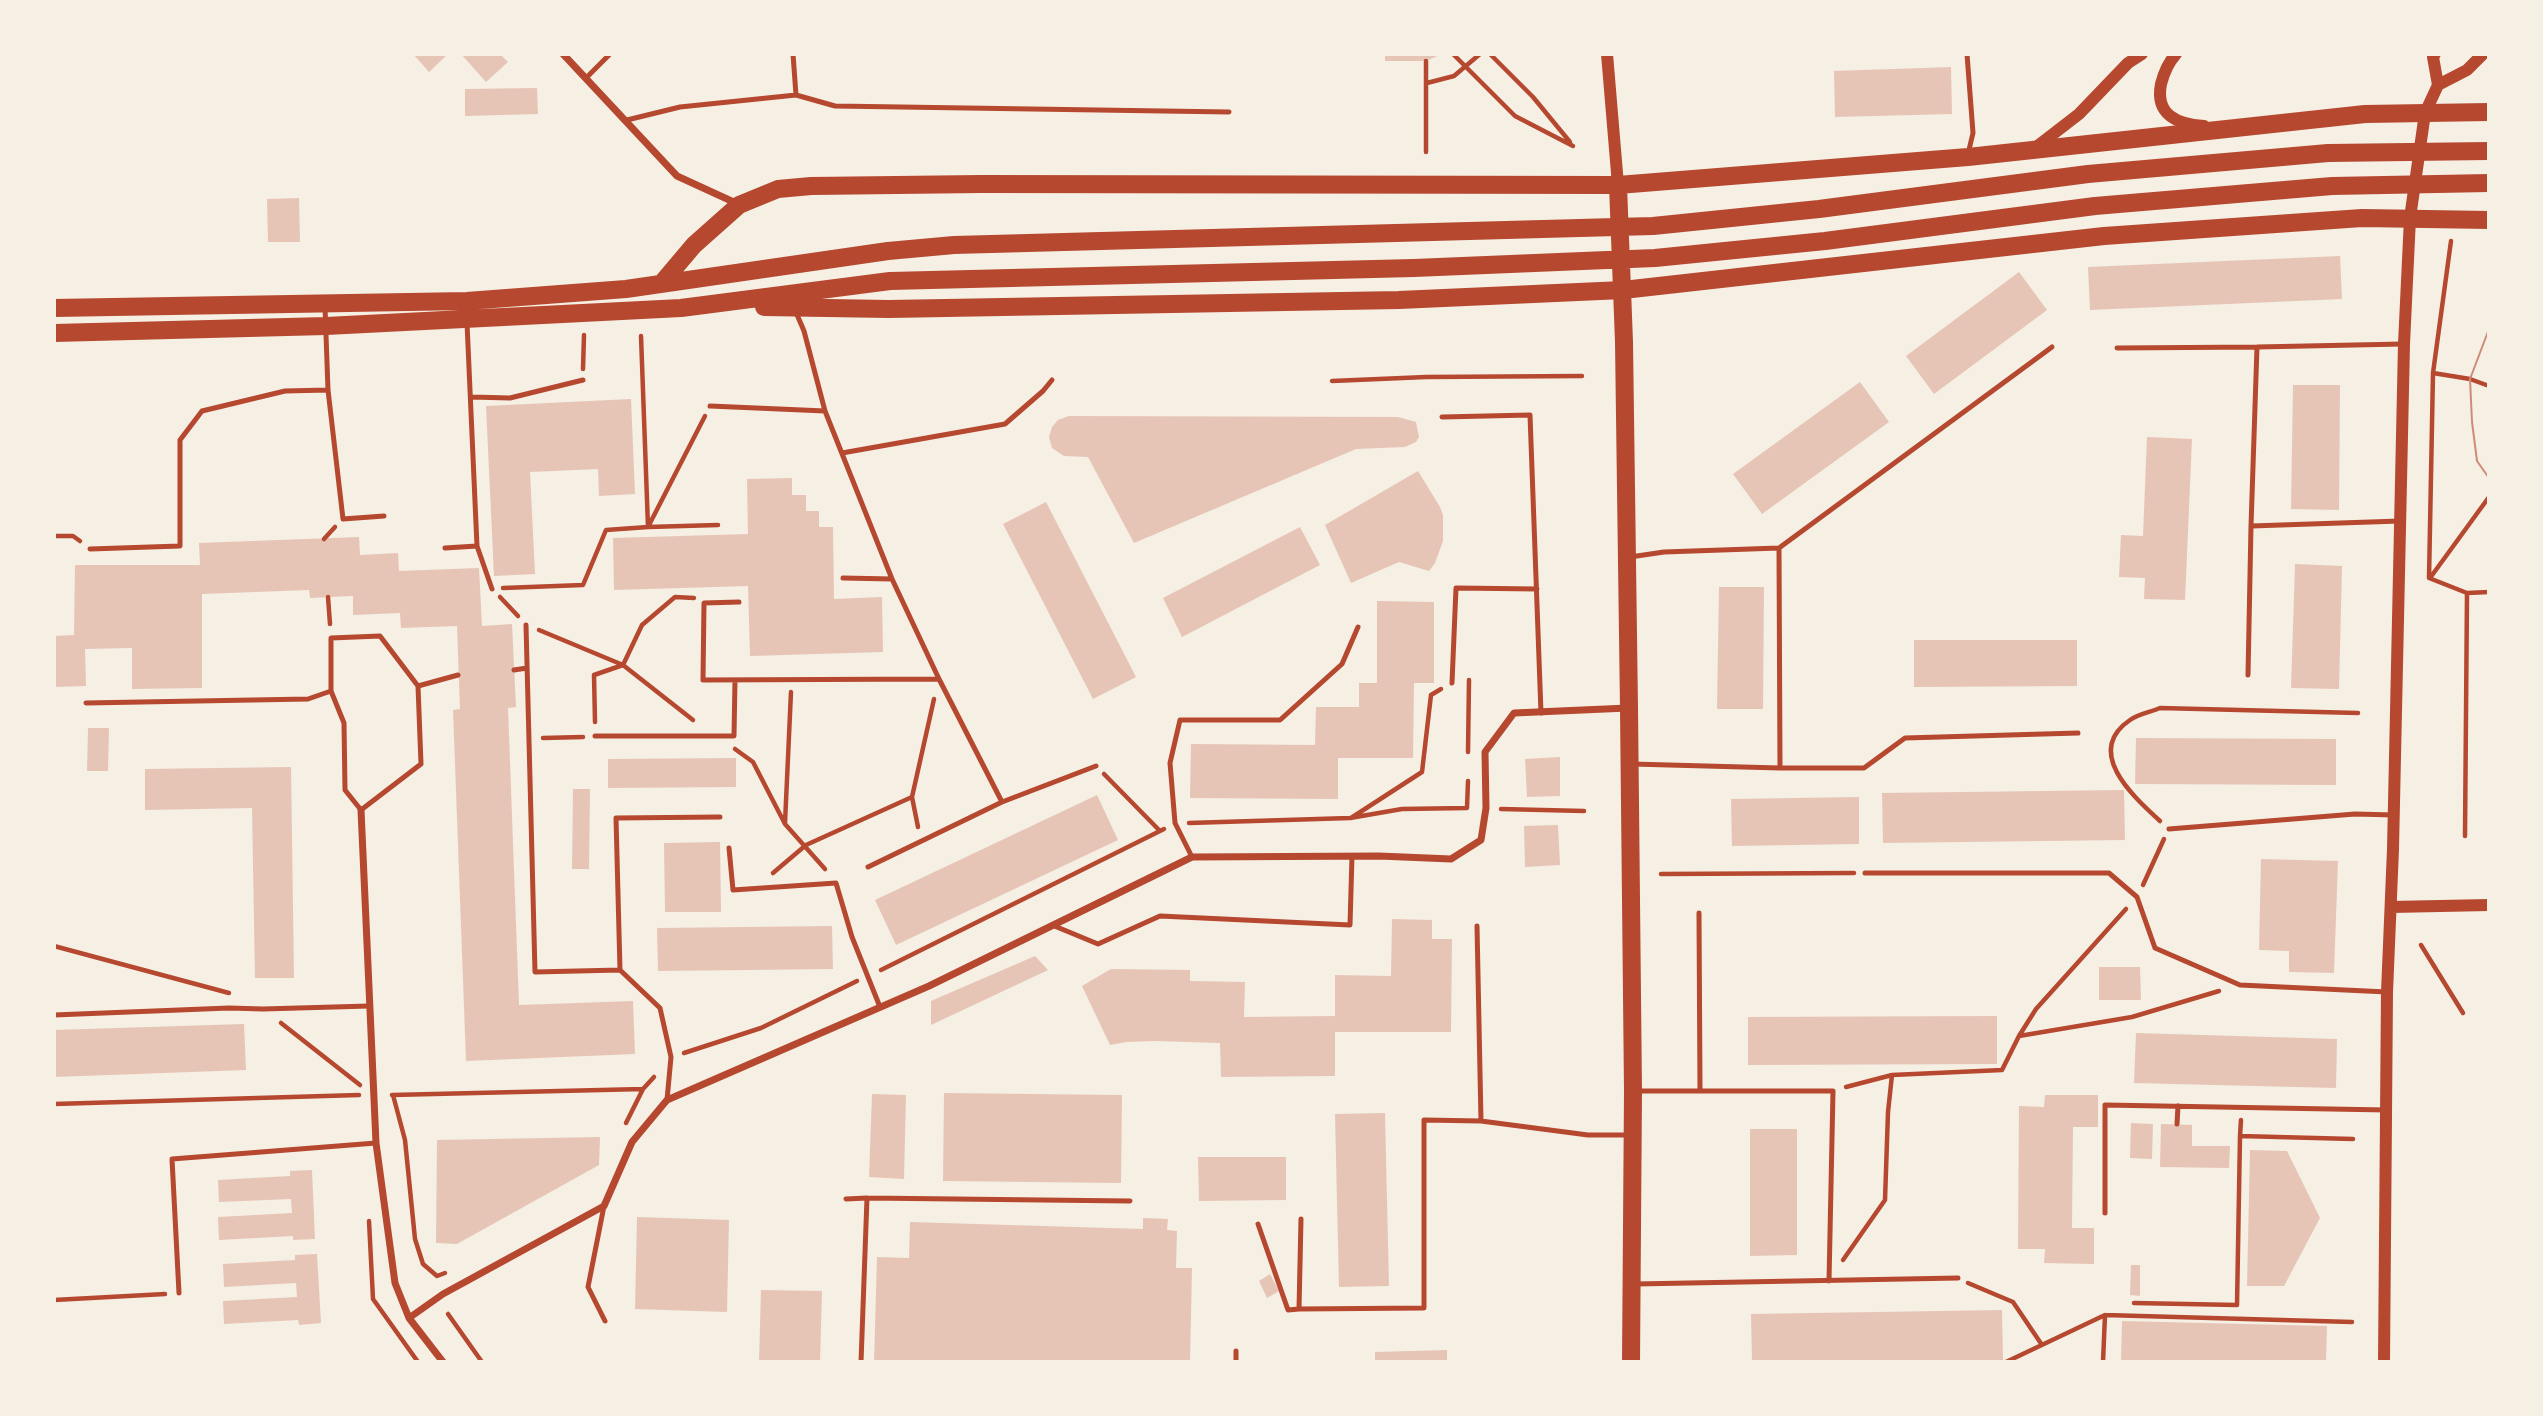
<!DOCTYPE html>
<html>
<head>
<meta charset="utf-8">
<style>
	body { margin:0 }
	#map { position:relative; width:2543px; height:1416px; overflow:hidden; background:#f6efe4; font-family:Arial,sans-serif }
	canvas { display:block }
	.frame { position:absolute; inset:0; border:56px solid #f6efe4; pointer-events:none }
</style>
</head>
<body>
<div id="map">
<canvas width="2543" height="1416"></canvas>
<div class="frame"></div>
</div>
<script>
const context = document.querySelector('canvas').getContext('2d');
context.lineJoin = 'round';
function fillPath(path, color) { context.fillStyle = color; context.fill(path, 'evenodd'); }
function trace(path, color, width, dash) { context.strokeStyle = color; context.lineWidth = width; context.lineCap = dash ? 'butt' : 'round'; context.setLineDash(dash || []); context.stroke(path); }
fillPath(new Path2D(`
	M 413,54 L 448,54 L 429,72 Z
	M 461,54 L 500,54 L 508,62 L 486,82 Z
	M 1385,54 L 1442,54 L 1426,61 L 1385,61 Z
	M 1951,67 L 1952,114 L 1835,117 L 1834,71 Z
	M 537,88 L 538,114 L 465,116 L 465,89 Z
	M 299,198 L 300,242 L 268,242 L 267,199 Z
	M 2340,256 L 2342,299 L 2090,310 L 2088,267 Z
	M 2019,272 L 2047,310 L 1934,394 L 1906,356 Z
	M 1860,382 L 1889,422 L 1762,514 L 1733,474 Z
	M 2293,385 L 2340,385 L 2339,510 L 2291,509 Z
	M 631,399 L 635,494 L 599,496 L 598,469 L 530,472 L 535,574 L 494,576 L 486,406 Z
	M 1069,416 L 1398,417 L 1416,422 L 1419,437 L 1416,442 L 1405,447 L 1356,449 L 1134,543 L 1088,457 L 1064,456 L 1052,448 L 1049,437 L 1052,427 L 1058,420 Z
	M 2147,437 L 2192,439 L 2185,600 L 2144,599 L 2145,578 L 2119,577 L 2121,535 L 2143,536 Z
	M 1418,471 L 1440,507 L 1443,515 L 1443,541 L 1435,563 L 1429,571 L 1399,562 L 1351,583 L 1325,525 Z
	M 792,478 L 792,495 L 806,495 L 806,511 L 819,511 L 819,527 L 833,527 L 834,599 L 882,597 L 883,652 L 750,656 L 748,586 L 614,590 L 613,538 L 748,534 L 747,479 Z
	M 1046,502 L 1136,677 L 1093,699 L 1003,524 Z
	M 1300,527 L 1320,565 L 1182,637 L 1163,598 Z
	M 359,537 L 360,555 L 398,553 L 399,571 L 479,568 L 482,626 L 512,624 L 516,707 L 508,708 L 519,1005 L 633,1001 L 635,1054 L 466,1061 L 453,710 L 460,709 L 457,626 L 401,628 L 400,613 L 353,615 L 353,596 L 310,598 L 309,590 L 202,594 L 202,688 L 132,689 L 132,648 L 85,649 L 86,686 L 54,687 L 54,636 L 74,635 L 75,565 L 200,565 L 199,543 Z
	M 2295,564 L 2342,566 L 2339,689 L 2291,688 Z
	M 1719,587 L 1764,587 L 1763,709 L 1717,709 Z
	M 1377,601 L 1434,602 L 1434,683 L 1414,683 L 1413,758 L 1338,758 L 1338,799 L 1190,798 L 1191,744 L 1315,745 L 1316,707 L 1359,707 L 1359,683 L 1377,683 Z
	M 1914,640 L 2077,640 L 2077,686 L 1914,687 Z
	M 88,728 L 109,728 L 108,771 L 87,771 Z
	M 2136,738 L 2336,739 L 2336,785 L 2135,784 Z
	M 1560,757 L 1560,796 L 1527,797 L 1525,759 Z
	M 736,758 L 736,787 L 608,788 L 608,759 Z
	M 291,767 L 294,978 L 255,978 L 252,808 L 145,810 L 145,769 Z
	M 573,789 L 590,789 L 589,869 L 572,869 Z
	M 2124,790 L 2125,840 L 1883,843 L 1882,793 Z
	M 1097,795 L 1118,840 L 896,945 L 875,900 Z
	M 1859,797 L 1859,844 L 1732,846 L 1731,799 Z
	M 1558,825 L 1560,865 L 1525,867 L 1524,826 Z
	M 720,842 L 721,912 L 665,912 L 664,843 Z
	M 2261,859 L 2338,861 L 2334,973 L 2289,972 L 2289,951 L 2259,950 Z
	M 1392,919 L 1432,920 L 1432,939 L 1452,939 L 1451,1032 L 1335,1032 L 1335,1076 L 1221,1077 L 1220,1043 L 1155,1041 L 1126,1042 L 1110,1045 L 1082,986 L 1111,969 L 1190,970 L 1190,981 L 1245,982 L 1244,1017 L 1335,1016 L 1335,975 L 1391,976 Z
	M 832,926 L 833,969 L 658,971 L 657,928 Z
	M 1035,956 L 1048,970 L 931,1025 L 931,1001 Z
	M 2099,967 L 2140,967 L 2141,1000 L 2099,1000 Z
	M 1997,1016 L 1997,1064 L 1748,1065 L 1748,1017 Z
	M 244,1024 L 246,1070 L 54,1077 L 54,1030 Z
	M 2136,1033 L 2337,1039 L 2336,1088 L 2134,1083 Z
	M 944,1093 L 1122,1095 L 1121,1183 L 943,1181 Z
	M 872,1094 L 906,1095 L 904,1179 L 869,1177 Z
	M 2045,1095 L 2098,1095 L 2098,1127 L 2073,1127 L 2072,1228 L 2094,1228 L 2094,1264 L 2044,1263 L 2045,1249 L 2018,1249 L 2019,1106 L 2044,1107 Z
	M 1385,1113 L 1389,1286 L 1339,1287 L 1335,1114 Z
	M 2131,1123 L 2153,1124 L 2152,1159 L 2130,1158 Z
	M 2161,1124 L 2192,1125 L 2192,1146 L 2230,1146 L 2229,1168 L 2160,1167 Z
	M 1750,1129 L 1797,1129 L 1797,1255 L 1750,1256 Z
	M 600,1137 L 599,1165 L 457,1244 L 436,1243 L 437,1140 Z
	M 2250,1150 L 2287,1151 L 2320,1218 L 2284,1286 L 2247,1286 Z
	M 1198,1157 L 1286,1157 L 1286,1200 L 1199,1201 Z
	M 312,1170 L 315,1239 L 293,1240 L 293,1236 L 219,1240 L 218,1217 L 292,1213 L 291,1199 L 219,1202 L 218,1180 L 290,1176 L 290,1171 Z
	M 637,1217 L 729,1220 L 727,1312 L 635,1309 Z
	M 1143,1218 L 1168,1219 L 1167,1230 L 1177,1231 L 1176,1268 L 1192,1268 L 1190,1362 L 874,1362 L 877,1257 L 909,1258 L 910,1222 L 1143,1229 Z
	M 317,1254 L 321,1323 L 299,1325 L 298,1320 L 224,1324 L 223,1301 L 297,1297 L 296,1283 L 224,1287 L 223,1264 L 295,1260 L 295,1255 Z
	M 2131,1265 L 2140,1265 L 2140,1296 L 2130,1295 Z
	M 1270,1274 L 1279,1291 L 1267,1298 L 1259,1281 Z
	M 761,1290 L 822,1291 L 820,1362 L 759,1362 Z
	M 2002,1310 L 2003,1361 L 1752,1362 L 1751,1314 Z
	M 2122,1321 L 2327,1326 L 2326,1362 L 2121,1362 Z
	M 1447,1350 L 1447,1362 L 1375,1362 L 1375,1352 Z`), '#e6c5b7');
trace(new Path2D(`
	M 1453,54 L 1515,116 L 1573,146
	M 1490,54 L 1533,97 L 1570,142
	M 1427,83 L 1454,76 L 1480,54
	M 1426,152 L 1426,61
	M 2451,241 L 2433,373 L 2429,578 L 2467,593 L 2465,836
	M 641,336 L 648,527 L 718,525
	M 583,369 L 584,335
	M 2433,373 L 2470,379 L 2489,386
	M 1332,381 L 1426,377 L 1582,376
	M 54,536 L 73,536 L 80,541
	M 324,539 L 335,527
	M 2430,578 L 2489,497
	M 503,588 L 583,585 L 606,530 L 648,527 L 705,416
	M 2467,593 L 2489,592
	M 328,597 L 330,624
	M 500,597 L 518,616
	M 539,630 L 623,665 L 693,720
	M 595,722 L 594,675 L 623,665 L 642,625 L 675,597 L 694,598
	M 543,738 L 583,737
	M 735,749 L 753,762 L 785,824 L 825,869
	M 1468,752 L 1469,680
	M 1104,774 L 1160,831
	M 912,797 L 918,827
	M 1501,809 L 1584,811
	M 1351,818 L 1422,772 L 1431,695 L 1441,689
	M 2160,821 C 2134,797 2083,752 2130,720 C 2138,714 2151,712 2160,708 L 2358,713
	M 785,823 L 791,692
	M 1189,823 L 1350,818 L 1402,809 L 1467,808 L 1468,781
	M 773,873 L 806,845 L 912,797 L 934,699
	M 1661,874 L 1854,873
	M 2143,885 L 2164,839
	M 2421,945 L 2463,1013
	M 54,946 L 229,993
	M 881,970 L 1164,829
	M 281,1023 L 360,1085
	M 2019,1036 L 2132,1017 L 2219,991
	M 684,1053 L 761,1028 L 857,981
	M 1846,1087 L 1892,1075
	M 392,1095 L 643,1089
	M 393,1095 L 405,1140 L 415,1239 L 423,1264 L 437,1276 L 445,1273
	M 54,1104 L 359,1095
	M 626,1123 L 643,1089 L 654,1077
	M 2240,1136 L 2241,1120
	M 369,1221 L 373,1299 L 418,1362
	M 1843,1260 L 1885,1200 L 1888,1112 L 1892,1075 L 2002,1070 L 2019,1036 L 2036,1009 L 2126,909
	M 1968,1283 L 2013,1302 L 2042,1345
	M 54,1300 L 165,1294
	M 2134,1303 L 2237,1305 L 2240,1136 L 2353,1139
	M 448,1314 L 482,1362
	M 2006,1362 L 2105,1315 L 2352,1322
	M 2103,1362 L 2105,1315`), '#b5482f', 4.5);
trace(new Path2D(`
	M 793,54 L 796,95
	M 1967,54 L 1973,133 L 1968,154
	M 586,78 L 610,54
	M 627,120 L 680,107 L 796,95 L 835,106 L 1229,112
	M 325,307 L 328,390 L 343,519 L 384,516
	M 795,310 L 804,331 L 825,411 L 892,579 L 939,679 L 1002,802
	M 2117,348 L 2257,347
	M 471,397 L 510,398 L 583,380
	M 710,406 L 825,411
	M 1442,417 L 1530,415 L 1541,713
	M 842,453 L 1005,424 L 1043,391 L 1052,380
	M 2400,521 L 2251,526 L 2257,347 L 2403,344
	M 477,546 L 492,589
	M 445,548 L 477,546 L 467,323
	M 1779,548 L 1780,768
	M 90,549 L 180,546 L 180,440 L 202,411 L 285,391 L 328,390
	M 1630,557 L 1664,552 L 1779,548 L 2052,347
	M 843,578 L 892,579
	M 739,602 L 704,603 L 703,680 L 939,679
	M 526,625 L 535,972 L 620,970
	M 380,636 L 418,686 L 421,764 L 361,810 L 345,790 L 344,723 L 331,691 L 331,638 Z
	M 514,670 L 527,668
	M 2248,675 L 2251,526
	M 1452,683 L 1456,588 L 1537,589
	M 418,686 L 458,675
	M 86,703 L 308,699 L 331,691
	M 595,736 L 734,736 L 735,680
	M 1632,764 L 1780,768 L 1864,768 L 1905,738 L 2078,733
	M 2169,829 L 2355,814 L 2394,815
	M 729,848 L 733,890 L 836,883 L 852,937 L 880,1007
	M 1192,857 L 1175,823 L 1170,763 L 1180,720 L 1280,720 L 1342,664 L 1358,627
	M 868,867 L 1002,802 L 1096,766
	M 1865,873 L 2109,873 L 2137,897 L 2155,948 L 2240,985 L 2387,992
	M 1052,925 L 1098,944 L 1160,916 L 1350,925 L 1352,856
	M 1477,926 L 1481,1121 L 1588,1135 L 1628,1135
	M 54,1015 L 229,1008 L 263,1009 L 369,1006
	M 1636,1091 L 1700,1091 L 1699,913
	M 1700,1091 L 1833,1091 L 1829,1281
	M 667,1100 L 671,1057 L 660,1008 L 620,970 L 616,818 L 720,817
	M 2177,1124 L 2178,1106
	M 867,1198 L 1130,1201
	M 846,1199 L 867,1198 L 861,1362
	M 604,1206 L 588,1287 L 605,1321
	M 2105,1213 L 2105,1105 L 2387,1110
	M 1301,1219 L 1299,1309 L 1424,1308 L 1424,1120 L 1481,1121
	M 1258,1224 L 1288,1310 L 1299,1309
	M 1635,1284 L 1958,1278
	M 179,1293 L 172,1159 L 376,1143
	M 1236,1362 L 1236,1351`), '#b5482f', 5);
trace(new Path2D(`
	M 563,54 L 677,176 L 738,204
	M 361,810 L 376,1143 L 395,1283 L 409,1318 L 443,1362
	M 409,1318 L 443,1294 L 604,1206 L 632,1142 L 667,1100 L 929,986 L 1192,857 L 1379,856 L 1451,859 L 1481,840 L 1486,808 L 1485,752 L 1514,713 L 1628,708`), '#b5482f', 7);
trace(new Path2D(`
	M 1607,54 L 1618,185
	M 2176,54 C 2168,63 2164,72 2161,84 C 2155,115 2177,124 2204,126
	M 2435,54 L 2433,57 L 2438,85
	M 2438,85 L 2467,70 L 2483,54
	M 2035,148 L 2079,114 L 2128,63 L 2142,54
	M 2391,907 L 2489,905
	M 2384,1362 L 2387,992 L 2393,849 L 2404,344 L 2410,218 L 2425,113 L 2438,85`), '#b5482f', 12);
trace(new Path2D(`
	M 1618,185 L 1624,342 L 1629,708 L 1633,1091 L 1631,1362
	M 661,284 L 694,245 L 739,205 L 778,189 L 811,186 L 981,184 L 1618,185 L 1968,157 L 2365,114 L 2489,112
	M 764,307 L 889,309 L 1399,300 L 1623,290 L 2104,236 L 2362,218 L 2489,220
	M 54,308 L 467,301 L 626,289 L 888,251 L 954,245 L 1653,226 L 1819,209 L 2088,174 L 2328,153 L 2489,151
	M 54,333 L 326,326 L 681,308 L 890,281 L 1414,268 L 1655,258 L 1825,241 L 2095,206 L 2332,186 L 2489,183`), '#b5482f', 18);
trace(new Path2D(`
	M 2489,329 L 2470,379 L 2472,422 L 2477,461 L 2489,478`), '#cf8b77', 2);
</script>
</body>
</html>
